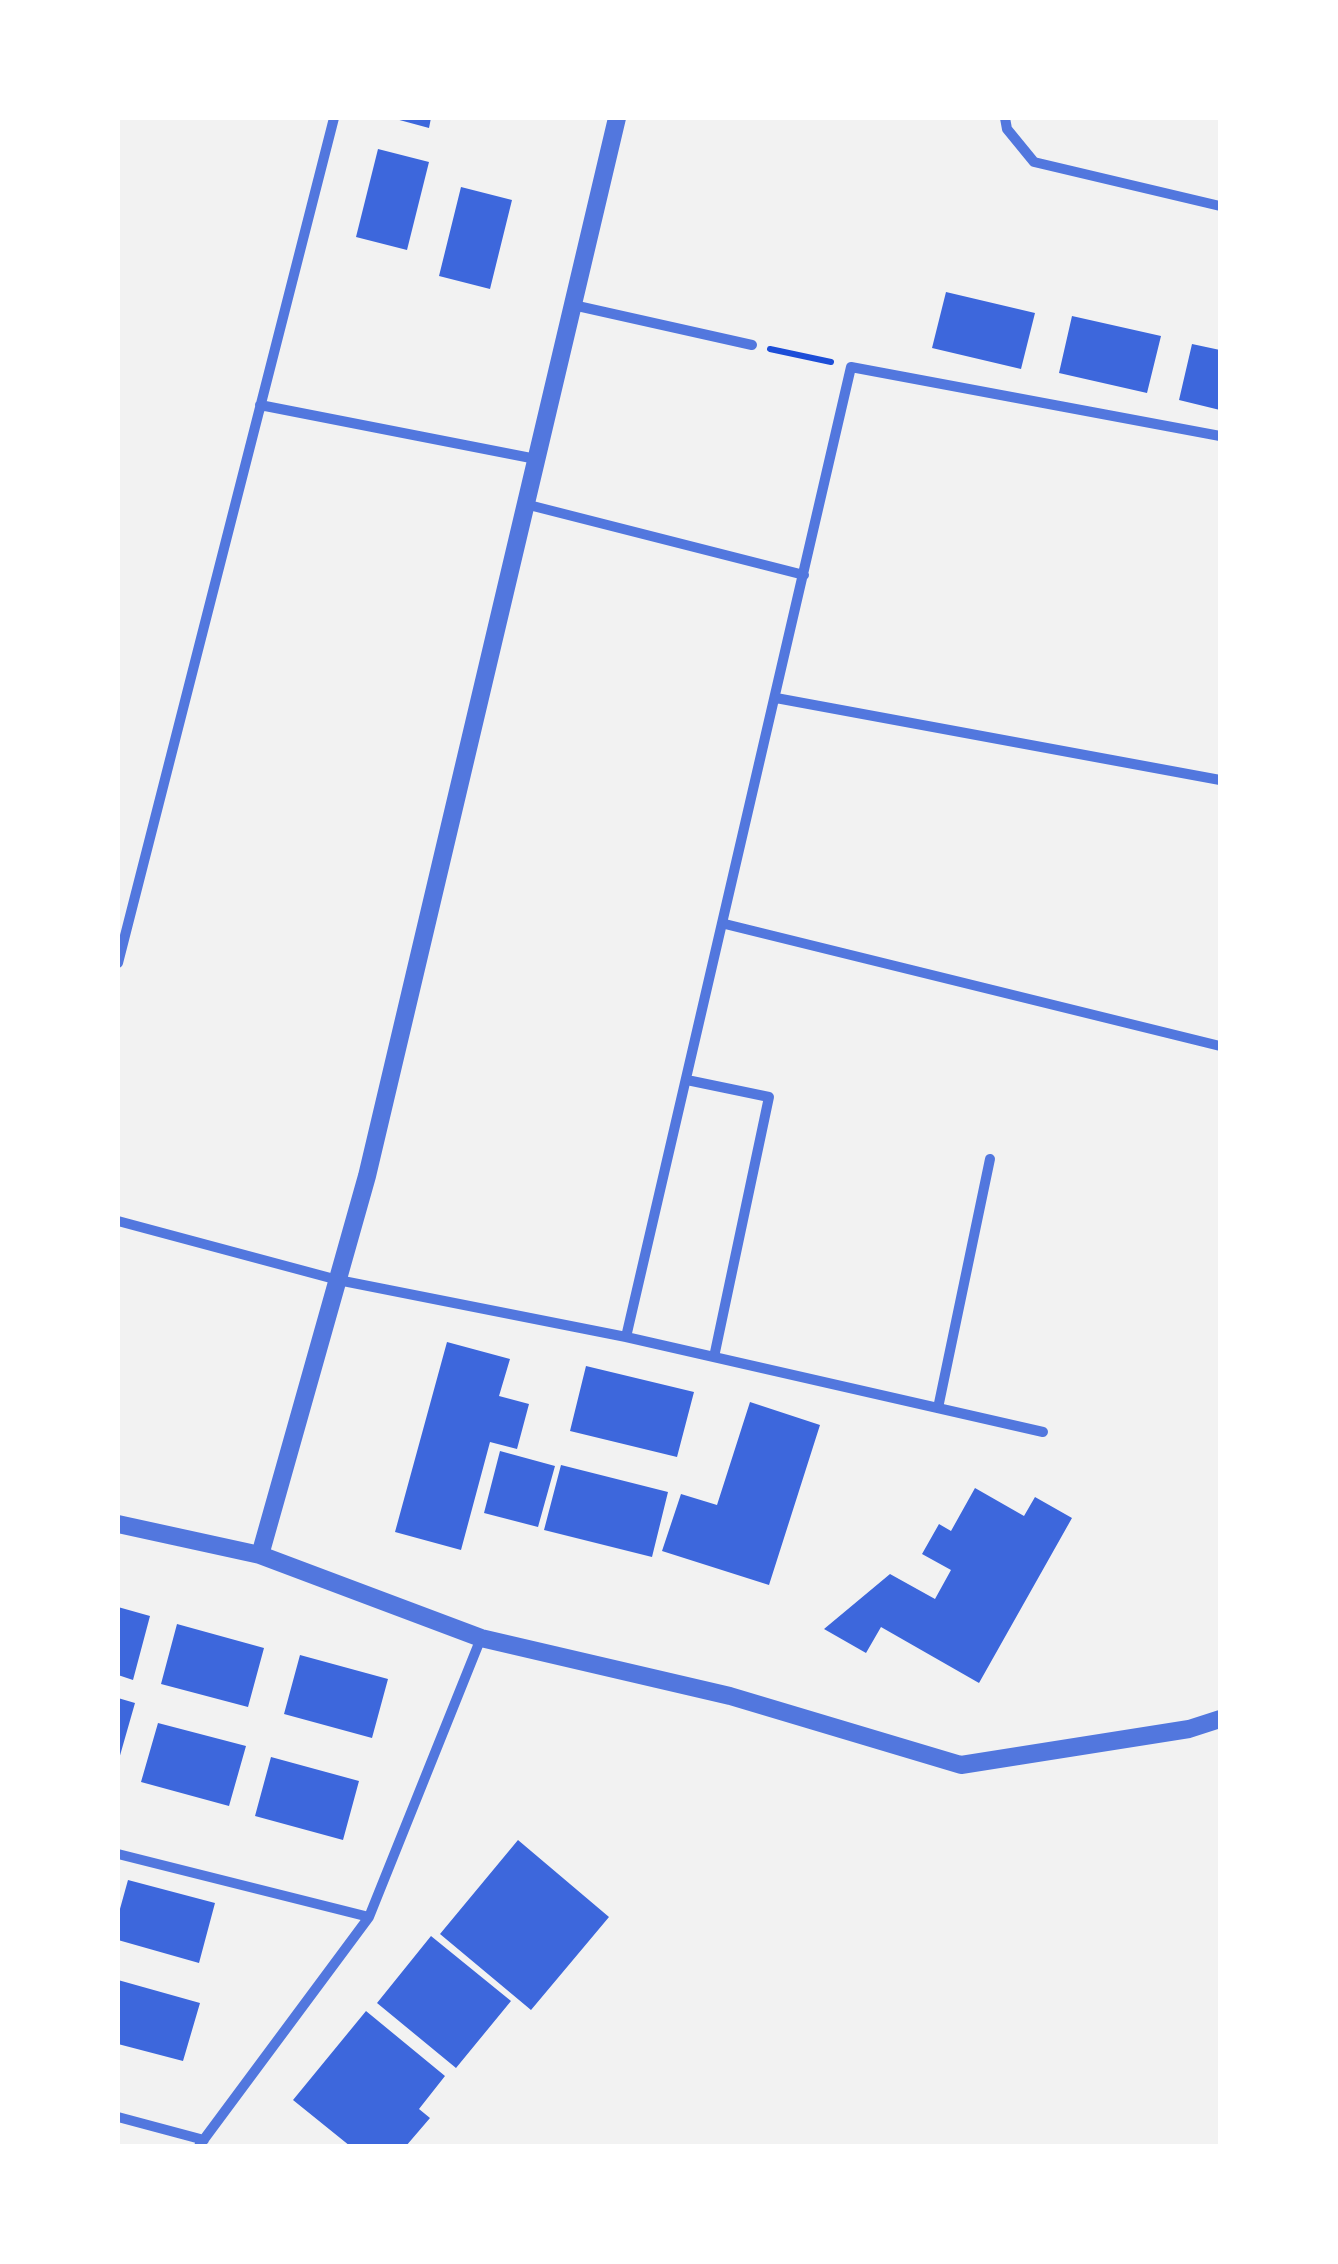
<!DOCTYPE html>
<html>
<head>
<meta charset="utf-8">
<style>
	body { margin:0 }
	#map { position:relative; width:1338px; height:2264px; overflow:hidden; background:#f2f2f2; font-family:"Alegreya Sans",sans-serif }
	canvas { display:block }
	.frame { position:absolute; inset:0; border:120px solid #fff; pointer-events:none }
</style>
</head>
<body>
<div id="map">
<canvas width="1338" height="2264"></canvas>
<div class="frame"></div>
</div>
<script>
const context = document.querySelector('canvas').getContext('2d');
context.lineJoin = 'round';
function fillPath(path, color) { context.fillStyle = color; context.fill(path, 'evenodd'); }
function trace(path, color, width, dash) { context.strokeStyle = color; context.lineWidth = width; context.lineCap = dash ? 'butt' : 'round'; context.setLineDash(dash || []); context.stroke(path); }
fillPath(new Path2D(`
	M 392,118 L 431,118 L 429,128 Z
	M 378,149 L 429,162 L 407,250 L 356,237 Z
	M 461,187 L 512,200 L 490,289 L 439,276 Z
	M 946,292 L 1035,313 L 1021,369 L 932,348 Z
	M 1072,316 L 1161,336 L 1147,393 L 1059,373 Z
	M 1192,344 L 1220,350 L 1220,410 L 1179,400 Z
	M 447,1342 L 510,1359 L 499,1396 L 529,1404 L 517,1449 L 490,1442 L 461,1550 L 395,1532 Z
	M 586,1366 L 694,1392 L 677,1457 L 570,1431 Z
	M 750,1402 L 820,1425 L 769,1585 L 662,1551 L 681,1494 L 717,1505 Z
	M 500,1451 L 555,1466 L 538,1527 L 484,1513 Z
	M 561,1465 L 668,1492 L 652,1557 L 544,1530 Z
	M 975,1488 L 1024,1516 L 1035,1497 L 1072,1518 L 979,1683 L 881,1627 L 866,1653 L 824,1629 L 890,1574 L 935,1599 L 951,1570 L 922,1554 L 939,1524 L 951,1531 Z
	M 118,1607 L 150,1616 L 133,1680 L 118,1675 Z
	M 177,1624 L 264,1648 L 248,1707 L 161,1684 Z
	M 300,1655 L 388,1679 L 372,1738 L 284,1714 Z
	M 118,1698 L 135,1703 L 119,1759 L 118,1759 Z
	M 158,1723 L 246,1746 L 229,1806 L 141,1782 Z
	M 271,1757 L 359,1781 L 343,1840 L 255,1816 Z
	M 518,1840 L 609,1917 L 531,2010 L 440,1934 Z
	M 128,1880 L 215,1903 L 199,1963 L 118,1940 L 118,1916 Z
	M 431,1936 L 511,2001 L 456,2068 L 377,2003 Z
	M 118,1980 L 200,2003 L 183,2061 L 118,2044 Z
	M 366,2011 L 445,2076 L 419,2109 L 430,2118 L 406,2146 L 350,2146 L 293,2100 Z`), '#3d67dc');
trace(new Path2D(`
	M 770,349 L 831,362`), '#1d4ed8', 6);
trace(new Path2D(`
	M 1005,118 L 1007,129 L 1034,162 L 1220,206
	M 573,305 L 752,345
	M 260,405 L 536,459
	M 525,504 L 804,575
	M 776,698 L 1220,780
	M 725,924 L 1220,1046
	M 118,963 L 334,118
	M 687,1080 L 769,1097 L 714,1357
	M 118,1221 L 338,1280 L 626,1337 L 1043,1432
	M 626,1337 L 851,367 L 1220,436
	M 938,1408 L 990,1159
	M 118,1854 L 369,1917
	M 118,2117 L 204,2140
	M 199,2146 L 369,1917 L 481,1638`), '#5277de', 10);
trace(new Path2D(`
	M 118,1524 L 260,1555 L 481,1638 L 730,1696 L 961,1765 L 1189,1729 L 1220,1719
	M 260,1555 L 367,1176 L 617,118`), '#5277de', 18);
</script>
</body>
</html>
